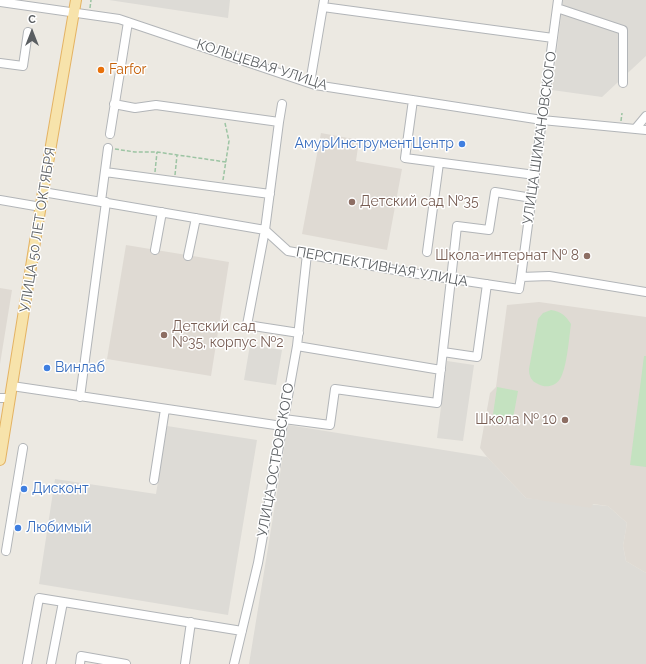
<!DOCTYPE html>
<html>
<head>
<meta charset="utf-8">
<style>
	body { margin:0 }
	#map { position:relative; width:646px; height:664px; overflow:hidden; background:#ece9e2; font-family:Raleway,sans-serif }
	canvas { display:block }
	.north { position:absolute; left:12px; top:12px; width:40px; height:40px; -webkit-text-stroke:3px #fff; paint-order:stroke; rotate:0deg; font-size:11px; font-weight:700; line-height:16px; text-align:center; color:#5a5e61 }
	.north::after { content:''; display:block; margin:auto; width:14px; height:18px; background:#5a5e61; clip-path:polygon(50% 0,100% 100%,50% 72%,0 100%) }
</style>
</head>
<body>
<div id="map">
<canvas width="646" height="664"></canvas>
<div class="north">С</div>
</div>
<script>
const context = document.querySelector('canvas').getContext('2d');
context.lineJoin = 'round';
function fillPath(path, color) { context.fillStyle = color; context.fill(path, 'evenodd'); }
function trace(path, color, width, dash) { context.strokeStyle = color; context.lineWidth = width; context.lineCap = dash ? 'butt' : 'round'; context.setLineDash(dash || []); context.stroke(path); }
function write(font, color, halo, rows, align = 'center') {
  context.font = font + ' Raleway,sans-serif'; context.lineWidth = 3; context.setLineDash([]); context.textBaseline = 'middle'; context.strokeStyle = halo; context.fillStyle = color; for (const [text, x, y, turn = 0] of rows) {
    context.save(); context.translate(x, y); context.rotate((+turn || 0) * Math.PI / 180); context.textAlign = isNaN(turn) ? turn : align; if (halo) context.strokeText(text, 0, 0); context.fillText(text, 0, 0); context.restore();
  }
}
fillPath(new Path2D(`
	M 109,0 L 230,0 L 228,18 Z
	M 563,0 L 646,0 L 646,56 L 602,97 L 552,90 Z
	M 250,345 L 282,350 L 276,385 L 244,380 Z
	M 447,361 L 474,365 L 463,441 L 437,438 Z
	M 288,425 L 487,457 L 526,498 L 608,506 L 627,523 L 623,546 L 626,561 L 646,573 L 646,664 L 249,664 Z
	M 167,426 L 257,440 L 228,615 L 39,584 L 55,479 L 156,494 Z`), '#dddbd6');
fillPath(new Path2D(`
	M 321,133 L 359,140 L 356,161 L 402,169 L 387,250 L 302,234 Z
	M 126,245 L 229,262 L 211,376 L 107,359 Z
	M 0,288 L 12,290 L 0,364 Z
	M 539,302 L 646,317 L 646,573 L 626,561 L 623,546 L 627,523 L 608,506 L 593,504 L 591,508 L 526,498 L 487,457 L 480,448 L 490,393 L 496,387 L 507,305 Z`), '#dfdad3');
fillPath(new Path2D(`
	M 551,310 C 562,312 565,315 571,324 C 569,338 567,368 560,379 C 555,387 545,388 538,384 C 531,381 529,376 529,369 L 538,319 L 543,313 Z
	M 644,356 L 646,356 L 646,467 L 630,465 Z
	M 497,387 L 518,391 L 512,424 L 492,421 Z`), '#c4e2c0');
const minor = new Path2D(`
	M 0,2 L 119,19 L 315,85 L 542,120 L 646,130
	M 323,7 L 553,38
	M 557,8 L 623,30 L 623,83
	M 0,63 L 23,66 L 28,32
	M 310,83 L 324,0
	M 413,100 L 405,158 L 535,175
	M 114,104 L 135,108 L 156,105 L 279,122 L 265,230 L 247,325 L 299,333
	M 279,122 L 282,104
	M 636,128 L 646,116
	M 110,134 L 128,22
	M 105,172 L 270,194
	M 43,192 L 265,230 L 288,251 L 412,273 L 519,289 L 521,277 L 549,276 L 646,292
	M 0,200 L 41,207
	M 101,201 L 108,148
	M 155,250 L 162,212
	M 427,252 L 439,163
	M 188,256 L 196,218
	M 521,277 L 558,0
	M 297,346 L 441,370
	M 443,352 L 477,357 L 487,284
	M 12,386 L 282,426
	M 80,397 L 106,202
	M 0,398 L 10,398
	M 284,419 L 330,425 L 335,389 L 437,403 L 457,226 L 489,230 L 495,192 L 532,198
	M 154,480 L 165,409
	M 6,551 L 23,448
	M 27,664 L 39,598 L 242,631
	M 51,664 L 63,602
	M 80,664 L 81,656 L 126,664
	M 185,664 L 191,622
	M 234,664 L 258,563 L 297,346 L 307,254`);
const major = new Path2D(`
	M 0,460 L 43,192 L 76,0`);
trace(minor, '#b2b5b8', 10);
trace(major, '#e4b363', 12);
trace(new Path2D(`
	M 90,8 L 91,0
	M 621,121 L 622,113
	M 115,149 L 135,152 L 157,152 L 226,162
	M 155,172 L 157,152
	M 175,175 L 177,155
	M 223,180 L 229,141 L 225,123`), '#9cc4a3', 1.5, [4, 2]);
trace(minor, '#fff', 8);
trace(major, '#f7e3ab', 10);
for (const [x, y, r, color] of [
	[101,70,4,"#e8710a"],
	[462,144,4,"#3f7fe0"],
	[352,202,4,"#8d6e63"],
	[587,256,4,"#8d6e63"],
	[164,335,4,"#8d6e63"],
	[47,368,4,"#3f7fe0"],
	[565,420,4,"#8d6e63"],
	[24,489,4,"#3f7fe0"],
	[18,528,4,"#3f7fe0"]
]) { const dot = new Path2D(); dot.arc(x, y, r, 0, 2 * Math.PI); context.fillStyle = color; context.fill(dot); trace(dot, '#fff', 1.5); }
write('14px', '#5a5e61', '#fff', [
	["КОЛЬЦЕВАЯ УЛИЦА",262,65,18],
	["УЛИЦА ШИМАНОВСКОГО",540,138,-82],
	["УЛИЦА 50 ЛЕТ ОКТЯБРЯ",38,230,-81],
	["ПЕРСПЕКТИВНАЯ УЛИЦА",382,267,10],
	["УЛИЦА ОСТРОВСКОГО",276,460,-80]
]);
write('14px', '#c56008', '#fff', [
	["Farfor",109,70]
], 'left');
write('14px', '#366cbe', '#fff', [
	["АмурИнструментЦентр",454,144,"right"],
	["Винлаб",55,368],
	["Дисконт",32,489],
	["Любимый",26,528]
], 'left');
write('14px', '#785e54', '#fff', [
	["Детский сад №35",360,202],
	["Школа-интернат № 8",579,256,"right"],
	["Детский сад",172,327],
	["№35, корпус №2",172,343],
	["Школа № 10",557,420,"right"]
], 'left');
</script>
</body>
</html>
